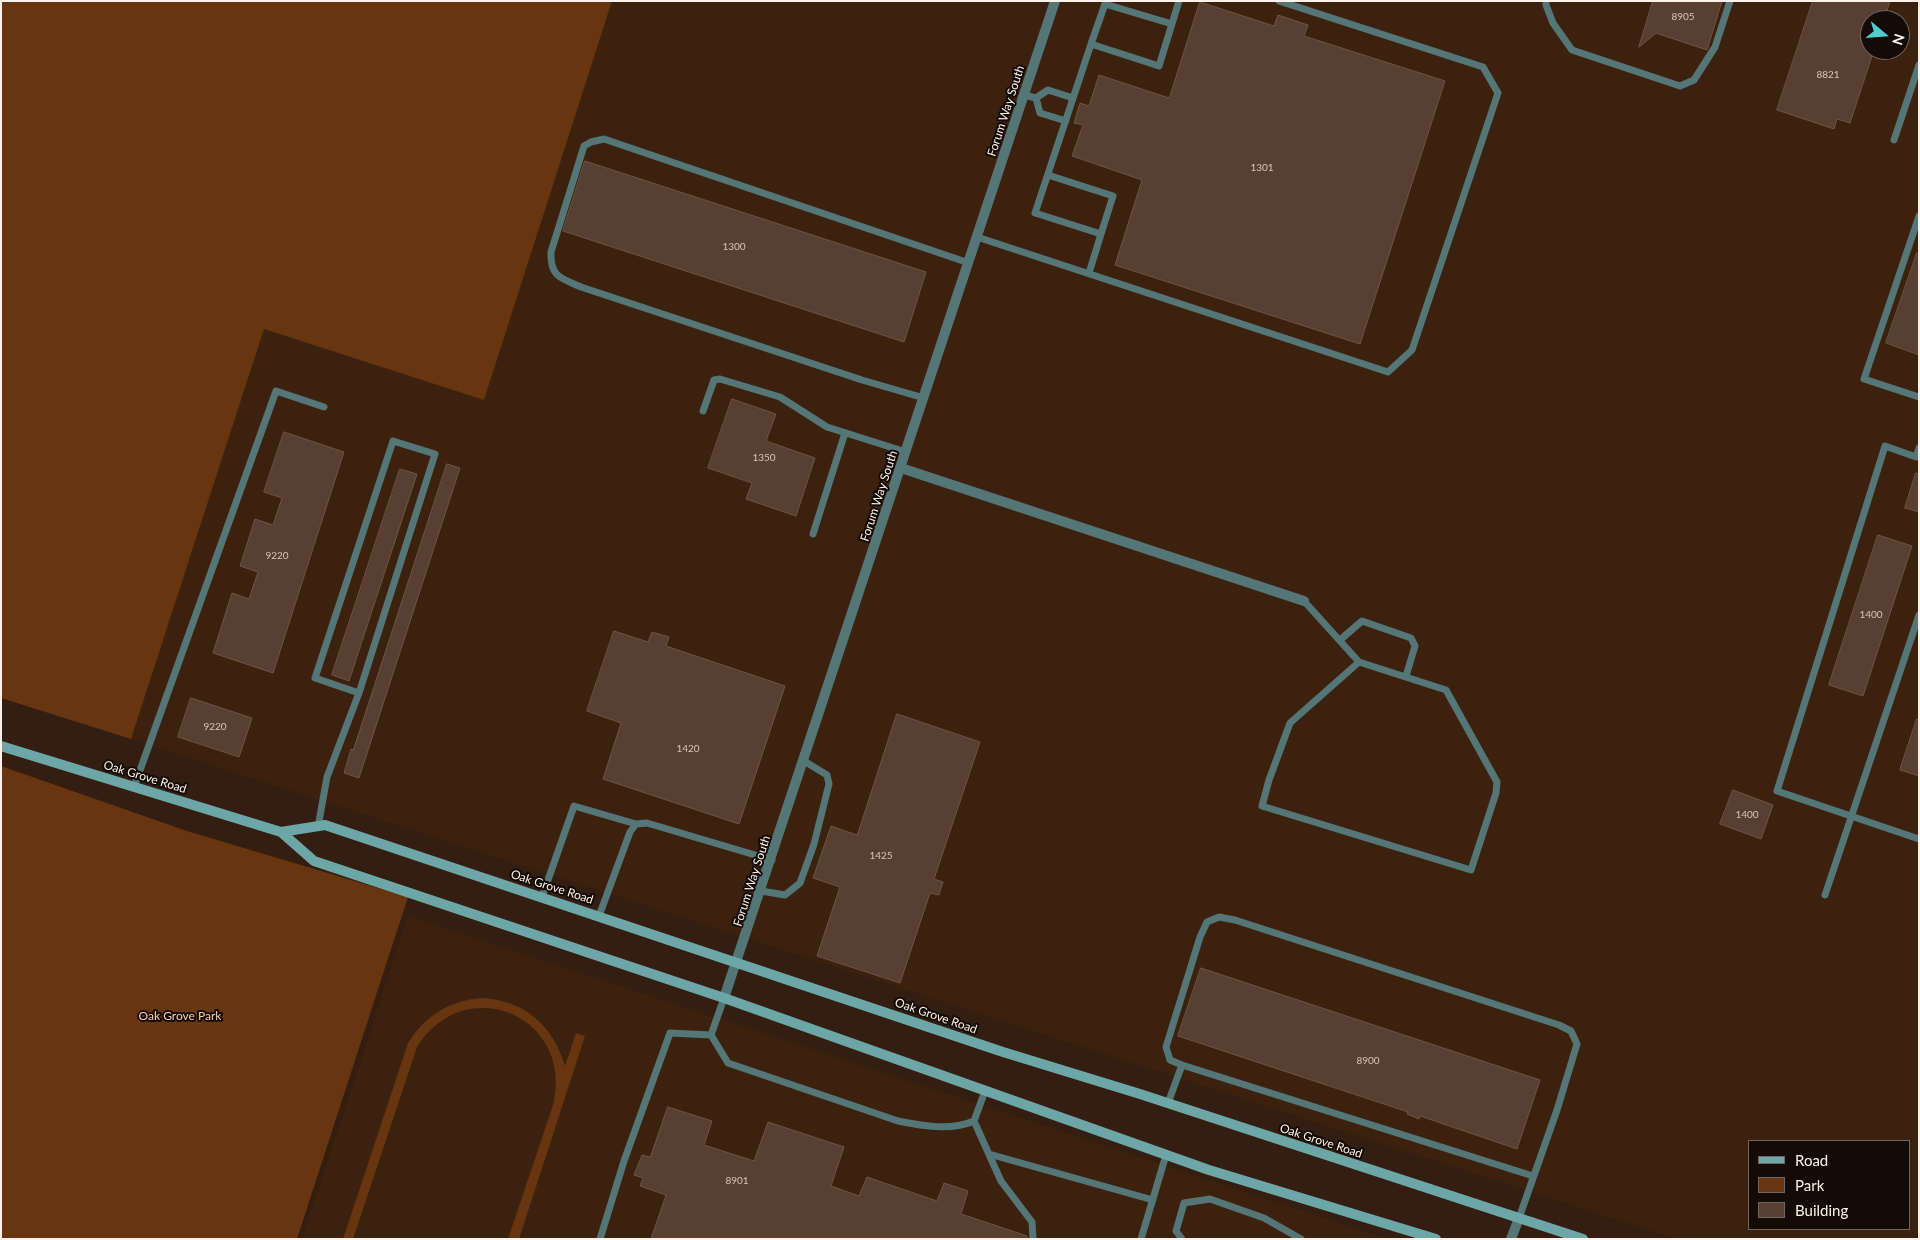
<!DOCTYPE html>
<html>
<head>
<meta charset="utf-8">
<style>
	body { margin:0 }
	#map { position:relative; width:1920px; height:1240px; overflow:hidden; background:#331e11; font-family:Lato,sans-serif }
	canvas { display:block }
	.frame { position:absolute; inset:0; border:2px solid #fdf1ea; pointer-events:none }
	.legend { position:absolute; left:1748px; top:1140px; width:162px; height:90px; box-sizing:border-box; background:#140b06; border:1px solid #716761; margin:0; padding:6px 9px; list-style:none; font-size:15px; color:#fdf1ea }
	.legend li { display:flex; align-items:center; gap:10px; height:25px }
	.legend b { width:25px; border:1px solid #716761 }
	.north { position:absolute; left:1860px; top:10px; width:50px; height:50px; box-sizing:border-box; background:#140b06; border:1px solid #716761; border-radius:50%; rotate:108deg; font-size:14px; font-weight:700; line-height:20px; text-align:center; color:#fdf1ea }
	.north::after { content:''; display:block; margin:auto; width:18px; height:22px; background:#52cdce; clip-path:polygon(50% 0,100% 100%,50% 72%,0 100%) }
</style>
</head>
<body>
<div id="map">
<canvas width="1920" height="1240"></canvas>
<div class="frame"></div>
<ul class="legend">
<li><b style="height:6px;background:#6da6a6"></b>Road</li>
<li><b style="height:14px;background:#67350f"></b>Park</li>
<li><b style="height:14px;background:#574031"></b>Building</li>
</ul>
<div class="north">N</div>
</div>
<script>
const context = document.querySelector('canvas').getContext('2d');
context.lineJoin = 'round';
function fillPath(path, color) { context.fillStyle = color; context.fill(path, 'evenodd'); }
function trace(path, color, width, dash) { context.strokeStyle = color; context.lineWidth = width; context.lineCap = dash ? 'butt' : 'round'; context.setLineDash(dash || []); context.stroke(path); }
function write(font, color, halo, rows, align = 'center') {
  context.font = font + ' Lato,sans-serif'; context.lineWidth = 4; context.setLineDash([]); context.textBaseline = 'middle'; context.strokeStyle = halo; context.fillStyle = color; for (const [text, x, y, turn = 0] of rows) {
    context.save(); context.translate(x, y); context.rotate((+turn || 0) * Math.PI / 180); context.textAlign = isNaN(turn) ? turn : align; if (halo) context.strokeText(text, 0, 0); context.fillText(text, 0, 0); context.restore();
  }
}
fillPath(new Path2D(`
	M 612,1 L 1919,1 L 1919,1239 L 1677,1239 L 131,739 L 264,328 L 484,399 ZM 1870,20 L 1900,20 L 1900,50 L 1870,50 ZM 1749,1141 L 1909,1141 L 1909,1229 L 1749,1229 Z
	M 408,916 L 1388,1239 L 302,1239 Z`), '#3c210f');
fillPath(new Path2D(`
	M 1,1 L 612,1 L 484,400 L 264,329 L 131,739 L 1,698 Z
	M 1,766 L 187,831 L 408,897 L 297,1239 L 1,1239 Z
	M 483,998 C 526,1001 553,1026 565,1066 L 576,1033 L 585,1036 L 519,1239 L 508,1239 L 553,1105 C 575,1016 465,970 417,1047 L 353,1239 L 343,1239 L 408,1043 C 426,1015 450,1000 483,998 Z`), '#67350f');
const building = new Path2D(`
	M 1653,1 L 1722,1 L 1707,50 L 1656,33 L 1639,47 Z
	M 1813,1 L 1890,1 L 1884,20 L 1870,20 L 1870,50 L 1874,50 L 1850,123 L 1837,119 L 1834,129 L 1777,110 Z
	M 1200,2 L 1274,26 L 1278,15 L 1308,25 L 1304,36 L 1445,81 L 1360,344 L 1115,265 L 1142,180 L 1072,156 L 1083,125 L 1074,123 L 1080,103 L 1089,106 L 1099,75 L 1169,98 Z
	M 585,161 L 926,272 L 904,342 L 563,231 Z
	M 1917,253 L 1919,254 L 1919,355 L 1886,343 Z
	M 732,399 L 776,414 L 766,441 L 815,458 L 796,516 L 746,499 L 752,483 L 708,468 Z
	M 284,432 L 344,452 L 273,673 L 213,653 L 232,593 L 249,599 L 258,572 L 240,566 L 255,519 L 273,525 L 282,498 L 264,492 Z
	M 447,464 L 460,468 L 359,778 L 344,773 L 351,749 L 353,750 Z
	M 400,469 L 417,474 L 349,681 L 332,675 Z
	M 1916,473 L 1919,474 L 1919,512 L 1905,508 Z
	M 1878,535 L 1912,546 L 1863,696 L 1829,685 Z
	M 614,631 L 648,642 L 652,632 L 669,637 L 666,646 L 785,686 L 739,824 L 603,779 L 621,723 L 587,711 Z
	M 191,698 L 252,718 L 239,757 L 178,737 Z
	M 897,714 L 980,742 L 934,879 L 943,882 L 939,895 L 930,893 L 900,983 L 817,956 L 840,887 L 813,878 L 831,826 L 857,835 Z
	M 1917,719 L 1919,720 L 1919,776 L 1900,770 Z
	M 1733,790 L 1773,805 L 1761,839 L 1720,824 Z
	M 1201,968 L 1540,1080 L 1517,1149 L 1420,1116 L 1419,1119 L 1407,1114 L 1408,1112 L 1178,1036 Z
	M 668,1107 L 712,1121 L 704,1145 L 754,1161 L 768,1122 L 844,1147 L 831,1186 L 859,1196 L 867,1177 L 937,1201 L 944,1183 L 968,1191 L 961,1214 L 1027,1236 L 1027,1239 L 651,1239 L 666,1195 L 640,1186 L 643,1178 L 634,1175 L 642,1155 L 650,1157 Z`);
fillPath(building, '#574031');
trace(building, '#6d5445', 1);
trace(new Path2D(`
	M 1546,1 L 1546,5 L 1553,23 L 1572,50 L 1680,86 L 1694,80 L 1715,47 L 1730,1
	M 1091,44 L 1105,4 L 1172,24
	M 1024,95 L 1036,98 L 1048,90 L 1073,98
	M 1036,98 L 1040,113 L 1066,121
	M 1894,140 L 1919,65
	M 1048,175 L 1113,196 L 1101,234
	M 1919,216 L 1864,379 L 1919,397
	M 977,237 L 1388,372 L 1412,350 L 1498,93 L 1483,67 L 1279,1
	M 1089,273 L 1101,234 L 1035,213 L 1091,44 L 1159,66 L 1179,1
	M 924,398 L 862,380 L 581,287 C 561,278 550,277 551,252 L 584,146 L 591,142 L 604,139 L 969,263
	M 703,411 L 714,380 L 720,379 L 780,397 L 827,427 L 906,452
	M 1919,448 L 1916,457 L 1885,446 L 1777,791 L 1919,839
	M 813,534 L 845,433
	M 1304,601 L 1359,662 L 1446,690 L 1497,782 L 1496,793 L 1471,870 L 1262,806 L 1269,780 L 1290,723 L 1359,662
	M 1340,640 L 1362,621 L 1411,638 L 1415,646 L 1406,676
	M 134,787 L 276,391 L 324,407
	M 318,827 L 327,777 L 359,693 L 435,454 L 393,441 L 315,678 L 359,693
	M 761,891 L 785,895 L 800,883 L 814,844 L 829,784 L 827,775 L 804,761
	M 1825,895 L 1919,615
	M 542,897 L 574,806 L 636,824
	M 599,916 L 630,832 L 636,824 L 647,823 L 772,860
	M 724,998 L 711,1035 L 728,1063 L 898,1121 C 923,1126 951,1131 974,1121 L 985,1091
	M 1182,1065 L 1533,1176
	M 1168,1103 L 1182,1065 L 1170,1060 L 1166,1047 L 1200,937 L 1207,922 L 1219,917 L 1235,920 L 1559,1025 L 1571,1031 L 1577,1044 L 1557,1110 L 1519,1218
	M 974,1121 L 1001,1181 L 1032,1222 L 1033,1239
	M 989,1154 L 1153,1200
	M 600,1239 L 624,1161 L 670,1033 L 711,1035
	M 1141,1239 L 1166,1155
	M 1182,1239 L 1176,1231 L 1184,1203 L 1210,1199 L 1264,1218 L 1301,1239`), '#547677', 7);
trace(new Path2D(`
	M 901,468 L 1304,601
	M 724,998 L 1055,1
	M 1511,1239 L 1519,1218`), '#547677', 10);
trace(new Path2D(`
	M 1,746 L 281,832 L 314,861 L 724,998 L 1209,1170 L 1436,1239
	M 281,832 L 325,825 L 1003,1052 L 1140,1094 L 1583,1239`), '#6da6a6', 10);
write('10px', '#d4c5bc', null, [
	["8905",1683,17],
	["8821",1828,75],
	["1301",1262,168],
	["1300",734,247],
	["1350",764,458],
	["9220",277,556],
	["1400",1871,615],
	["9220",215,727],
	["1420",688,749],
	["1400",1747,815],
	["1425",881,856],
	["8900",1368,1061],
	["8901",737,1181]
]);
write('12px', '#fdf1ea', '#140b06', [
	["Forum Way South",1006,111,-72],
	["Forum Way South",879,496,-72],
	["Oak Grove Road",145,777,17],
	["Forum Way South",752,881,-72],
	["Oak Grove Road",552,887,18],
	["Oak Grove Road",936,1016,19],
	["Oak Grove Road",1321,1141,18]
]);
write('12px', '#fccaac', '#140b06', [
	["Oak Grove Park",180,1016]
]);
</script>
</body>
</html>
